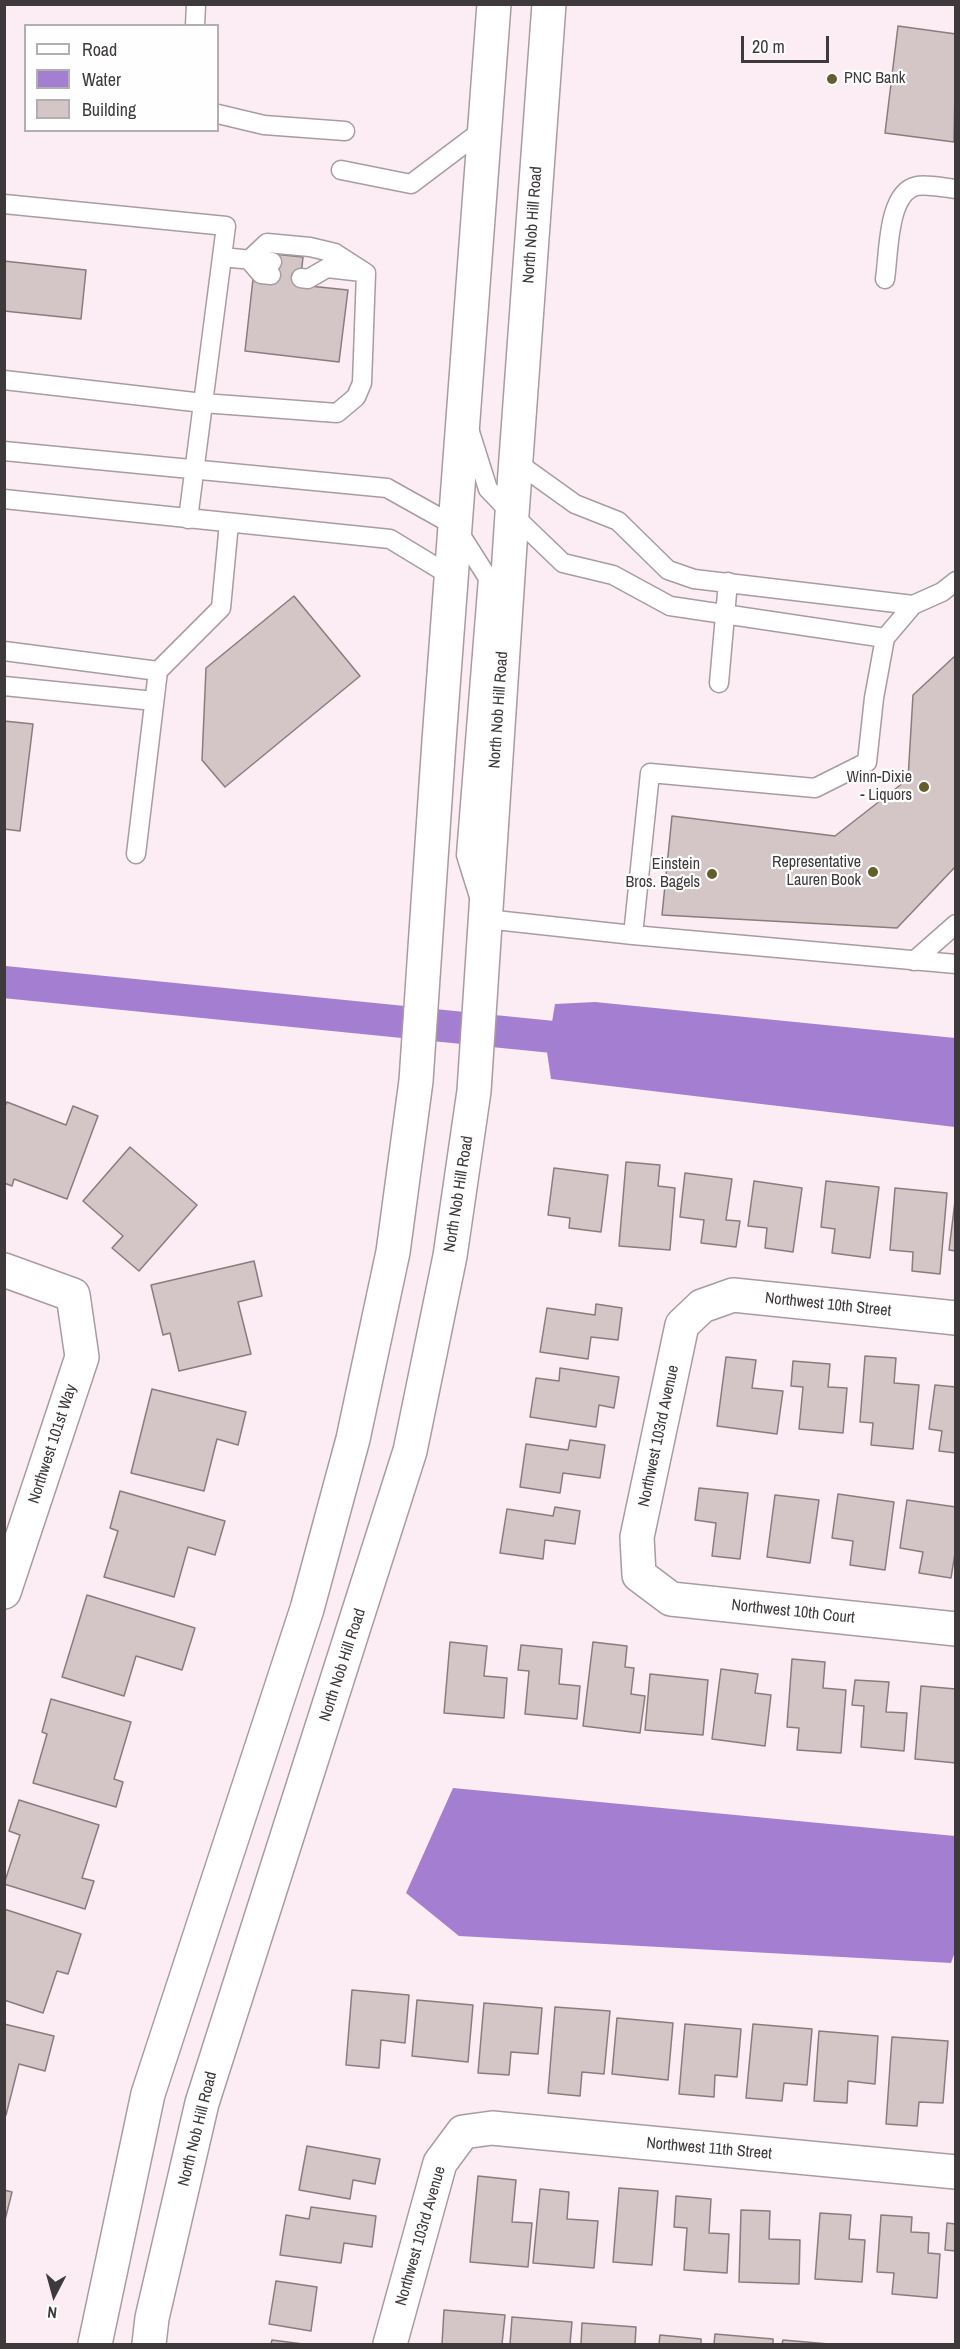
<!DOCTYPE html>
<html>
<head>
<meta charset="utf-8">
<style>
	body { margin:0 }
	#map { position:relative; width:960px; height:2349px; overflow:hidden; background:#fbedf3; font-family:"Archivo Narrow",sans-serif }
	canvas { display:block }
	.frame { position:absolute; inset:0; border:6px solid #3e393b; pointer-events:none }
	.legend { position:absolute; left:24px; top:24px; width:195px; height:108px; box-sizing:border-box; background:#fefefe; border:2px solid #b1afb0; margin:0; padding:8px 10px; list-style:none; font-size:18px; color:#3e393b }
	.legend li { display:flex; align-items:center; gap:12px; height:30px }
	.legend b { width:30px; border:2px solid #b1afb0 }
	.north { position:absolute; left:24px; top:2265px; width:60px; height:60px; -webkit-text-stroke:4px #fefefe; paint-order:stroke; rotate:186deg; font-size:16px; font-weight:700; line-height:24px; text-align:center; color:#3e393b }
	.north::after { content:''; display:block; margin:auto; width:21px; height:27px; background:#3e393b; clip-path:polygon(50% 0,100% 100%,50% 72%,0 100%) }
	.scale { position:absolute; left:741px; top:36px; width:88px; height:27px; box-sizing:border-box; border:3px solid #3e393b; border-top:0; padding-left:8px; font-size:18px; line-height:21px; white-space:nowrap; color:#3e393b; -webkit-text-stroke:4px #fefefe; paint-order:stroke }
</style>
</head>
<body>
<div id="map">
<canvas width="960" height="2349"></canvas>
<div class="frame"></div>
<ul class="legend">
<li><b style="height:8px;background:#fff"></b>Road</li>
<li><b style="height:16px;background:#a47fd1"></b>Water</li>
<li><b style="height:16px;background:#d4c5c6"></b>Building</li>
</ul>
<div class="north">N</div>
<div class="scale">20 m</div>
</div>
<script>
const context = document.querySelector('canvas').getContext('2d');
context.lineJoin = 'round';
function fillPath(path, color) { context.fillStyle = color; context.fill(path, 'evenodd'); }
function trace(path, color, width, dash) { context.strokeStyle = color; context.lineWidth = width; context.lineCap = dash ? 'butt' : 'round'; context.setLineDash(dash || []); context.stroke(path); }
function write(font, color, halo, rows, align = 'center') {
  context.font = font + ' "Archivo Narrow",sans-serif'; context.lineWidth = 4.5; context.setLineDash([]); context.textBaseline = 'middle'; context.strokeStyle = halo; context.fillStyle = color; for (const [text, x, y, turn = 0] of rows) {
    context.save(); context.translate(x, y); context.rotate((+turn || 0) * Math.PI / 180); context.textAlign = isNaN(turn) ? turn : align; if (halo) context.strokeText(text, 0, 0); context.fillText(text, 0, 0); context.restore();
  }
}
fillPath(new Path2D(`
	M 595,1002 L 955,1038 L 955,1127 L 551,1079 L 547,1052 L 555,1004 Z
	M 453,1788 L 955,1836 L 956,1949 L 951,1963 L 459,1936 L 406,1893 Z`), '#a47fd1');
trace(new Path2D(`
	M 4,982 L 593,1041`), '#a47fd1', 32);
const building = new Path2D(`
	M 898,26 L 956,34 L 954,142 L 885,133 Z
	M 273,254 L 303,257 L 300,285 L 348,290 L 339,362 L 245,351 L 253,279 L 270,281 Z
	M 4,261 L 86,270 L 81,319 L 4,311 Z
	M 294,596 L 360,676 L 225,787 L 202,760 L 206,668 Z
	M 956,655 L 956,866 L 897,928 L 662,915 L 672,816 L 835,836 L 908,779 L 913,695 Z
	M 4,721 L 33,724 L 20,831 L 4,829 Z
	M 7,1102 L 66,1125 L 73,1106 L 98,1116 L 67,1199 L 14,1179 L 12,1186 L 4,1183 L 4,1108 Z
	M 130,1147 L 197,1205 L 139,1271 L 112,1248 L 123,1236 L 83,1201 Z
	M 626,1162 L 660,1165 L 658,1186 L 675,1188 L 670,1250 L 619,1246 Z
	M 554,1168 L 608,1175 L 601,1232 L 569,1228 L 570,1218 L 548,1215 Z
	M 685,1173 L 732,1179 L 726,1220 L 740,1221 L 736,1247 L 701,1243 L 704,1220 L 680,1217 Z
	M 754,1181 L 802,1188 L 793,1252 L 765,1248 L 767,1228 L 748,1226 Z
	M 826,1181 L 879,1187 L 870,1258 L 832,1253 L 835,1229 L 821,1227 Z
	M 895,1188 L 947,1193 L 940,1274 L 912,1271 L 913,1252 L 890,1250 Z
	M 955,1201 L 956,1201 L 956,1251 L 949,1250 Z
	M 254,1261 L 262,1296 L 238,1302 L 251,1354 L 179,1371 L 170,1333 L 163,1335 L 151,1285 Z
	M 596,1304 L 622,1308 L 618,1340 L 591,1337 L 588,1359 L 540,1352 L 547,1308 L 595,1315 Z
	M 865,1356 L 896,1358 L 894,1383 L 919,1385 L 913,1449 L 871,1445 L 873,1423 L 860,1422 Z
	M 726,1357 L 756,1360 L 752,1388 L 783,1391 L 777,1434 L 717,1426 Z
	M 793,1361 L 830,1364 L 828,1387 L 847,1388 L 843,1433 L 799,1429 L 803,1387 L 791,1386 Z
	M 560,1368 L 619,1377 L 614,1408 L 599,1405 L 596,1427 L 530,1417 L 536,1378 L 559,1381 Z
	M 935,1385 L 956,1387 L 956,1453 L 939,1451 L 942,1431 L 929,1429 Z
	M 152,1389 L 246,1412 L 238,1445 L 217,1439 L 204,1491 L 131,1473 Z
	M 570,1440 L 605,1445 L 600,1478 L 563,1473 L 560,1493 L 520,1487 L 526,1444 L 568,1450 Z
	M 699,1488 L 748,1493 L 740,1559 L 712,1556 L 716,1523 L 695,1520 Z
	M 120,1491 L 225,1521 L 215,1555 L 188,1547 L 174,1597 L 104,1577 L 118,1531 L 110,1528 Z
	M 838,1494 L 894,1502 L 885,1570 L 850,1565 L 853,1541 L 832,1538 Z
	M 775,1495 L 819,1500 L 810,1563 L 767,1557 Z
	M 907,1500 L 956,1507 L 956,1547 L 951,1578 L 919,1573 L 923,1552 L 900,1548 Z
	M 555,1507 L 580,1511 L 575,1544 L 545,1540 L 543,1559 L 500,1553 L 507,1509 L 553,1516 Z
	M 87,1595 L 195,1628 L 182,1670 L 136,1656 L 124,1696 L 62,1677 Z
	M 450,1642 L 487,1646 L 484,1676 L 507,1678 L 504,1718 L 444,1713 Z
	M 593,1642 L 627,1646 L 625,1667 L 634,1668 L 631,1694 L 645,1696 L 640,1733 L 583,1726 Z
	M 521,1645 L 562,1649 L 559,1684 L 580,1686 L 577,1719 L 525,1714 L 529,1671 L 518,1670 Z
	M 792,1659 L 825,1662 L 823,1688 L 846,1690 L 841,1753 L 797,1750 L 799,1728 L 787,1727 Z
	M 721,1669 L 758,1674 L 755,1693 L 771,1695 L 765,1746 L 712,1739 Z
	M 650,1674 L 708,1680 L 703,1735 L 645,1730 Z
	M 855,1680 L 889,1682 L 886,1712 L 907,1713 L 904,1751 L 861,1747 L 864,1706 L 852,1705 Z
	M 921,1686 L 956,1689 L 956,1763 L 915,1759 Z
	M 51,1699 L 131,1722 L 114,1779 L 123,1782 L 116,1807 L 33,1783 L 47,1734 L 42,1732 Z
	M 19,1800 L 99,1825 L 82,1878 L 94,1881 L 85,1909 L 4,1884 L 20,1835 L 9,1831 Z
	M 4,1909 L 81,1934 L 68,1974 L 57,1971 L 43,2013 L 4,2000 Z
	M 352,1990 L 409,1995 L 405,2043 L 381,2040 L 379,2068 L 346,2065 Z
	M 417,2000 L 473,2005 L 468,2062 L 412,2056 Z
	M 484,2003 L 542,2008 L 538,2054 L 511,2052 L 509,2075 L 478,2073 Z
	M 555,2007 L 610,2011 L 604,2074 L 582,2072 L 580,2096 L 548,2093 Z
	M 617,2018 L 673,2023 L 668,2080 L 612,2074 Z
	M 4,2024 L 54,2036 L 45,2071 L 19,2064 L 6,2115 L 4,2114 Z
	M 685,2024 L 741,2029 L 737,2077 L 715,2075 L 714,2097 L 679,2094 Z
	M 753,2024 L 812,2029 L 807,2085 L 784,2083 L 782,2101 L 746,2098 Z
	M 819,2031 L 878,2036 L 875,2084 L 848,2081 L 847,2103 L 814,2101 Z
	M 892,2037 L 948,2041 L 943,2103 L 919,2102 L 917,2126 L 886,2124 Z
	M 307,2146 L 380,2159 L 375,2184 L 353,2180 L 350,2199 L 299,2190 Z
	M 478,2176 L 516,2180 L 512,2222 L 532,2223 L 528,2267 L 470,2262 Z
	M 619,2188 L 658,2191 L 652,2265 L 613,2262 Z
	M 540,2189 L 569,2192 L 567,2219 L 598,2221 L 594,2268 L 533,2263 Z
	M 4,2190 L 12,2192 L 4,2224 Z
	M 676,2196 L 711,2199 L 709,2233 L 729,2234 L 727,2273 L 684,2270 L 687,2228 L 674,2227 Z
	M 311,2207 L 376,2216 L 372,2247 L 344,2243 L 341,2263 L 280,2255 L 286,2215 L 309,2219 Z
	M 741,2210 L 770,2211 L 769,2239 L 800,2240 L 799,2284 L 739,2282 Z
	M 820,2213 L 851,2215 L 849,2239 L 865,2240 L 862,2282 L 815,2279 Z
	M 881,2215 L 912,2217 L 911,2232 L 929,2233 L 928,2253 L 940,2254 L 937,2298 L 892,2294 L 894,2273 L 877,2272 Z
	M 947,2223 L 956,2224 L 956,2251 L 945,2250 Z
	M 276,2281 L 317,2287 L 311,2331 L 269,2324 Z
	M 444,2310 L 505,2315 L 502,2344 L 442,2344 Z
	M 512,2317 L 572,2322 L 570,2344 L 510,2344 Z
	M 582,2323 L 636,2327 L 635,2344 L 581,2344 Z
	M 715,2334 L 773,2339 L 773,2344 L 714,2344 Z
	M 660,2335 L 701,2339 L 701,2344 L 659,2344 Z
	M 272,2340 L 303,2344 L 271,2344 Z
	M 783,2340 L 829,2344 L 782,2344 Z`);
fillPath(building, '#d4c5c6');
trace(building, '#8a7c7e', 1.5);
const service = new Path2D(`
	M 195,26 L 196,4
	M 218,114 L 264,125 L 345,131
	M 341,170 L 411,184 L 484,129
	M 4,204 L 226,226 L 188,519
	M 222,257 L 272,262
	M 249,260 L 261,274 L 271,275
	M 301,278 L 308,279 L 327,268 L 362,272
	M 885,279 C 889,254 887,192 917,186 C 928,184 944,188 956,189
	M 4,380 L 203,403 L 337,413 L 356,397 L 362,383 L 366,273 L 335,253 L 310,247 L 267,243 L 249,260
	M 470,432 L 488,489 L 512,514 L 563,563 L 613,575 L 670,606 L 885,638
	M 4,451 L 387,488 L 455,526 L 488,578 L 466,855 L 486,919 L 633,935 L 956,964
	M 515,461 L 575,504 L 618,521 L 668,570 L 694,579 L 913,605
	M 4,499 L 390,539 L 451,576
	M 4,651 L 158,671 L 221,608 L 229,523
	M 719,683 L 728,582
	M 4,686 L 154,701
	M 136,854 L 158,671
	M 633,935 L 650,773 L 815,788 L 867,762 L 874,698 L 885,638 L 913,605 L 942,592 L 956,581
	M 914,961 L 956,924`);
const minor = new Path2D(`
	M 4,1270 L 73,1295 L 82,1357 L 4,1592
	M 956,1318 L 733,1295 L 702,1306 L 682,1325 L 637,1537 L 639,1575 L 671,1599 L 956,1629
	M 390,2344 L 440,2163 L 463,2132 L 492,2128 L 956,2172`);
const secondary = new Path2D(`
	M 95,2344 L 148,2094 L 307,1609 L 353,1439 L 393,1252 L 416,1081 L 439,741 L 494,4
	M 149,2344 L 152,2318 L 202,2103 L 410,1451 L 450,1256 L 474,1091 L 512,514 L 549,4`);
trace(service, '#a89ca1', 21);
trace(minor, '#a89ca1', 36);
trace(secondary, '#a89ca1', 36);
trace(service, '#fff', 18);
trace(minor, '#fff', 33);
trace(secondary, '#fff', 33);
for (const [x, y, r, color] of [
	[832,79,6,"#655d2a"],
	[924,787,6,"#655d2a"],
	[873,872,6,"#655d2a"],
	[712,874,6,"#655d2a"]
]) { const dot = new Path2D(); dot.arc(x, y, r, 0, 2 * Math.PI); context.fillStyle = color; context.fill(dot); trace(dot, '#fefefe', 2); }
write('16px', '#3e393b', '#fefefe', [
	["PNC Bank",844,79,"left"],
	["Winn-Dixie",912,778],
	["- Liquors",912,796],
	["Representative",861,863],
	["Lauren Book",861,881],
	["Einstein",700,865],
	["Bros. Bagels",700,883]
], 'right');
write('16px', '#3e393b', '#fefefe', [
	["North Nob Hill Road",533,225,-86],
	["North Nob Hill Road",499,710,-86],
	["North Nob Hill Road",459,1194,-81],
	["Northwest 10th Street",828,1305,6],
	["Northwest 103rd Avenue",659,1436,-78],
	["Northwest 101st Way",53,1444,-72],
	["Northwest 10th Court",793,1612,6],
	["North Nob Hill Road",343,1665,-72],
	["North Nob Hill Road",198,2129,-76],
	["Northwest 11th Street",709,2149,5],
	["Northwest 103rd Avenue",421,2236,-74]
]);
</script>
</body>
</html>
